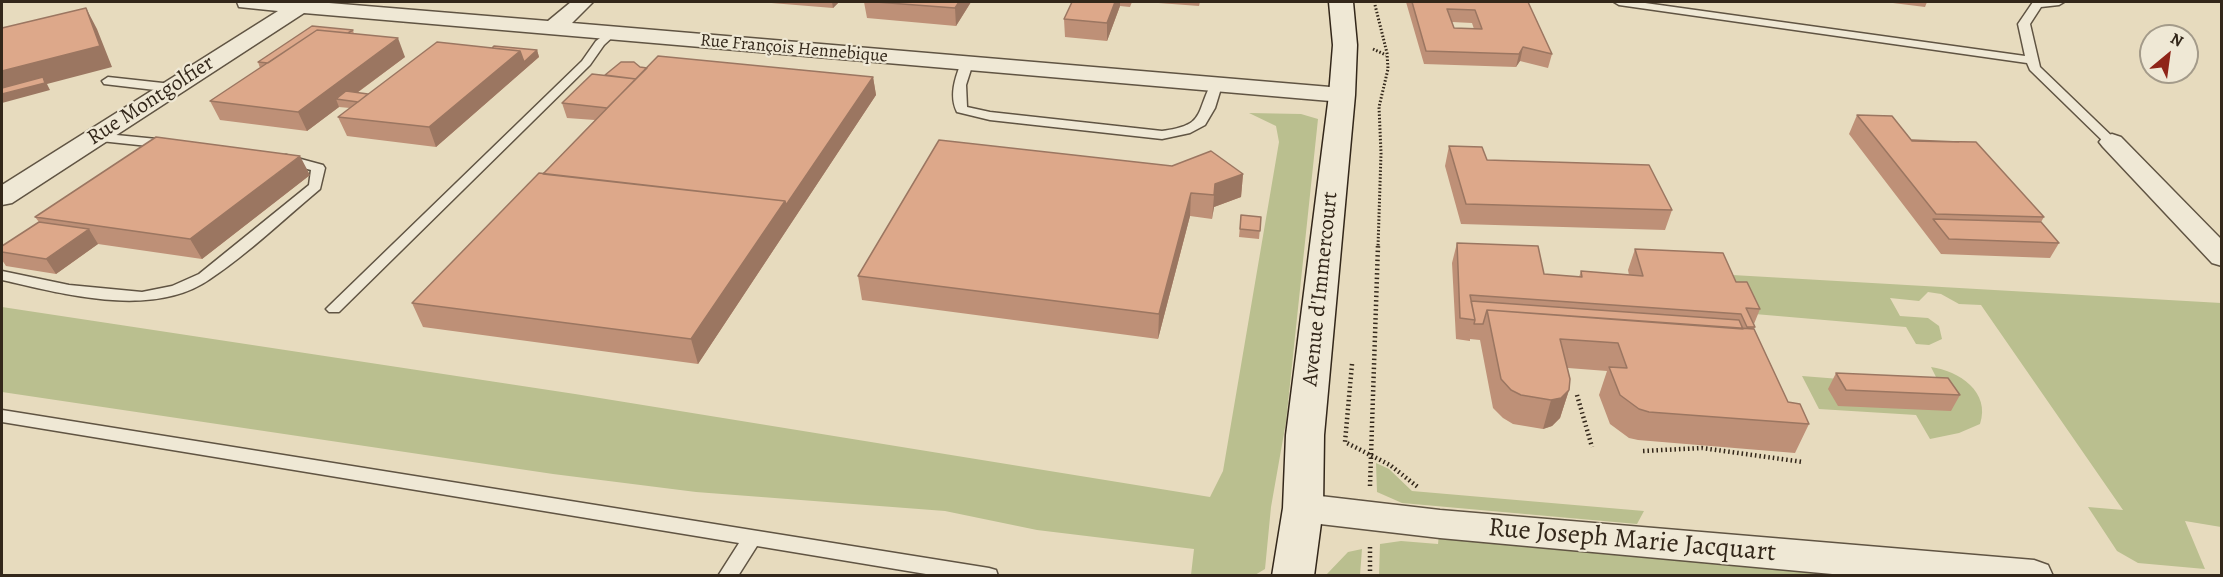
<!DOCTYPE html>
<html>
<head>
<meta charset="utf-8">
<style>
	body { margin:0 }
	#map { position:relative; width:2223px; height:577px; overflow:hidden; background:#e7dbbe; font-family:Alegreya,serif }
	canvas { display:block }
	.frame { position:absolute; inset:0; border:3px solid #33271a; pointer-events:none }
	.north { position:absolute; left:2139px; top:24px; width:60px; height:60px; box-sizing:border-box; background:#efe8d5; border:2px solid #a49b8a; border-radius:50%; rotate:29deg; font-size:16px; font-weight:700; line-height:24px; text-align:center; color:#33271a }
	.north::after { content:''; display:block; margin:auto; width:21px; height:27px; background:#8f2418; clip-path:polygon(50% 0,100% 100%,50% 72%,0 100%) }
</style>
</head>
<body>
<div id="map">
<canvas width="2223" height="577"></canvas>
<div class="frame"></div>
<div class="north">N</div>
</div>
<script>
const context = document.querySelector('canvas').getContext('2d');
context.lineJoin = 'round';
function fillPath(path, color) { context.fillStyle = color; context.fill(path, 'evenodd'); }
function trace(path, color, width, dash) { context.strokeStyle = color; context.lineWidth = width; context.lineCap = dash ? 'butt' : 'round'; context.setLineDash(dash || []); context.stroke(path); }
function write(font, color, halo, rows, align = 'center') {
  context.font = font + ' Alegreya,serif'; context.lineWidth = 4.5; context.setLineDash([]); context.textBaseline = 'middle'; context.strokeStyle = halo; context.fillStyle = color; for (const [text, x, y, turn = 0] of rows) {
    context.save(); context.translate(x, y); context.rotate((+turn || 0) * Math.PI / 180); context.textAlign = isNaN(turn) ? turn : align; if (halo) context.strokeText(text, 0, 0); context.fillText(text, 0, 0); context.restore();
  }
}
fillPath(new Path2D(`
	M 1249,113 L 1301,114 L 1318,119 L 1286,422 L 1271,507 L 1265,569 L 1255,575 L 1191,575 L 1194,549 L 1037,530 L 945,511 L 696,492 L 553,474 L 2,392 L 2,307 L 575,394 L 1210,497 L 1223,471 L 1279,142 L 1276,126 Z
	M 1715,274 L 2221,303 L 2221,527 L 2185,521 L 2205,569 L 2138,563 L 2117,551 L 2088,507 L 2123,510 L 1981,305 L 1959,304 L 1941,294 L 1928,292 L 1919,301 L 1890,298 L 1900,316 L 1928,318 L 1939,326 L 1942,339 L 1929,345 L 1916,344 L 1906,327 L 1743,313 Z
	M 1931,367 C 1959,371 1991,392 1980,424 L 1959,433 L 1930,439 L 1916,415 L 1819,409 L 1802,376 L 1941,387 Z
	M 1376,463 L 1389,469 L 1412,491 L 1644,511 L 1637,524 L 1402,503 L 1377,492 Z
	M 1440,524 L 2033,576 L 1379,576 L 1380,544 L 1401,541 L 1438,544 Z
	M 1362,549 L 1360,575 L 1326,575 L 1348,552 Z`), '#babf8f');
const service = new Path2D(`
	M 1614,2 L 1638,2 L 2025,56 L 2018,24 L 2033,2 L 2064,2 L 2059,5 L 2041,7 L 2030,24 L 2040,67 L 2118,142 L 2112,146 L 2107,145 L 2030,70 L 2027,63 L 1619,5 Z
	M 611,30 L 617,33 L 604,45 L 590,65 L 339,312 L 329,312 L 326,309 L 329,306 L 582,61 L 596,41 Z
	M 967,60 L 973,63 L 966,85 L 967,107 L 990,112 L 1162,131 C 1206,125 1195,114 1212,82 L 1216,81 L 1222,85 L 1215,108 L 1205,125 L 1190,133 L 1162,139 L 990,120 L 957,112 C 949,96 955,78 961,63 Z
	M 108,77 L 172,84 L 178,88 L 172,92 L 104,84 L 102,81 Z
	M 96,133 L 167,140 L 173,144 L 167,148 L 91,140 L 90,137 Z
	M 286,155 L 323,165 L 325,168 L 320,189 C 284,219 249,253 210,279 C 153,319 64,294 2,280 L 2,271 L 69,285 L 142,292 L 172,286 L 199,274 L 309,185 L 311,170 L 281,162 L 279,159 L 281,156 Z
	M 2,410 L 989,568 L 996,570 L 998,576 L 938,576 L 757,546 L 738,576 L 718,576 L 739,543 L 2,422 Z`);
const minor = new Path2D(`
	M 237,2 L 317,2 L 548,21 L 571,2 L 593,2 L 572,23 L 1342,88 L 1351,90 L 1354,95 L 1351,100 L 1342,102 L 304,13 L 12,203 L 2,205 L 2,185 L 278,11 L 239,7 Z
	M 2112,134 L 2121,137 L 2222,240 L 2222,266 L 2212,263 L 2103,147 L 2099,142 L 2103,137 Z
	M 1303,494 L 1440,510 L 2034,560 L 2048,565 L 2053,576 L 1854,576 L 1440,538 L 1303,522 L 1290,518 L 1285,508 L 1290,498 Z`);
const secondary = new Path2D(`
	M 1329,2 L 1353,2 L 1357,45 L 1355,95 L 1324,435 L 1323,508 L 1314,576 L 1272,576 L 1283,508 L 1286,435 L 1329,95 L 1333,45 Z`);
trace(service, '#605443', 3);
trace(minor, '#605443', 3);
trace(secondary, '#33271a', 3);
trace(new Path2D(`
	M 1375,5 L 1387,53 L 1388,69 L 1379,107 L 1381,153 L 1378,247
	M 1373,49 L 1386,55`), '#33271a', 3, [1.5, 2]);
trace(new Path2D(`
	M 1352,364 L 1345,442 L 1390,465 L 1419,488
	M 1577,395 L 1592,447
	M 1643,451 L 1702,448 L 1803,462
	M 1370,486 L 1378,245
	M 1370,547 L 1370,576`), '#33271a', 4.5, [1.5, 3]);
fillPath(service, '#efe8d5');
fillPath(minor, '#efe8d5');
fillPath(secondary, '#efe8d5');
fillPath(new Path2D(`
	M 759,2 L 839,2 L 833,8 Z
	M 864,2 L 971,2 L 956,26 L 867,18 Z
	M 1072,2 L 1132,2 L 1130,7 L 1120,6 L 1107,41 L 1065,37 L 1064,19 Z
	M 1145,2 L 1200,2 L 1199,6 Z
	M 1406,2 L 1528,2 L 1552,54 L 1548,68 L 1520,61 L 1516,67 L 1424,64 ZM 1452,22 L 1472,23 L 1474,29 L 1454,28 Z
	M 1885,2 L 1927,2 L 1925,7 Z
	M 353,30 L 354,34 L 405,57 L 357,93 L 368,94 L 492,48 L 537,50 L 539,57 L 436,147 L 347,136 L 338,117 L 350,108 L 339,107 L 307,131 L 220,120 L 210,101 L 260,68 L 258,62 Z
	M 640,67 L 873,77 L 876,95 L 698,364 L 423,327 L 412,303 L 543,174 L 595,120 L 567,118 L 562,103 L 605,75 Z
	M 1857,115 L 1912,140 L 2044,217 L 2041,222 L 2059,243 L 2050,258 L 1941,254 L 1849,134 Z
	M 1449,146 L 1487,160 L 1672,210 L 1665,230 L 1461,224 L 1445,166 Z
	M 1243,174 L 1241,197 L 1214,207 L 1212,219 L 1190,216 L 1158,339 L 862,300 L 858,276 Z
	M 310,175 L 202,259 L 98,244 L 56,274 L 6,266 L 2,260 L 2,246 L 39,222 L 35,217 Z
	M 1241,215 L 1261,217 L 1259,239 L 1239,237 Z
	M 1457,243 L 1544,274 L 1579,277 L 1581,271 L 1629,275 L 1628,270 L 1635,249 L 1736,282 L 1760,309 L 1754,324 L 1755,327 L 1754,329 L 1788,402 L 1809,424 L 1795,453 L 1638,440 L 1629,438 L 1610,424 L 1599,395 L 1607,371 L 1568,368 L 1569,390 L 1560,418 L 1552,426 L 1543,429 L 1513,424 L 1503,418 L 1493,408 L 1480,340 L 1470,339 L 1470,341 L 1456,339 L 1452,263 Z
	M 1836,373 L 1960,395 L 1951,411 L 1838,406 L 1828,389 Z`), '#be9077');
fillPath(new Path2D(`
	M 832,2 L 839,2 L 833,8 Z
	M 959,2 L 971,2 L 956,26 L 955,8 Z
	M 1115,2 L 1120,2 L 1120,6 L 1107,41 L 1107,23 Z
	M 86,8 L 97,29 L 112,67 L 47,84 L 50,90 L 2,103 L 2,71 Z
	M 398,38 L 405,57 L 347,100 L 336,99 L 339,107 L 307,131 L 298,112 Z
	M 1523,47 L 1520,61 L 1516,67 L 1519,54 Z
	M 537,50 L 539,57 L 436,147 L 429,127 L 520,51 Z
	M 873,77 L 876,95 L 698,364 L 691,339 L 785,201 Z
	M 300,156 L 310,175 L 202,259 L 190,239 Z
	M 1243,174 L 1241,197 L 1214,207 L 1212,219 L 1215,184 Z
	M 1191,193 L 1190,216 L 1158,339 L 1159,314 Z
	M 89,229 L 98,244 L 56,274 L 46,259 Z
	M 1569,390 L 1560,418 L 1552,426 L 1543,429 L 1551,400 Z`), '#9b7661');
const building = new Path2D(`
	M 876,2 L 959,2 L 955,8 Z
	M 1072,2 L 1115,2 L 1107,23 L 1064,19 Z
	M 1412,2 L 1528,2 L 1552,54 L 1523,47 L 1519,54 L 1426,51 ZM 1447,9 L 1475,10 L 1482,29 L 1454,28 Z
	M 86,8 L 100,46 L 2,71 L 2,28 Z
	M 312,26 L 353,30 L 348,33 L 317,30 L 268,63 L 258,62 Z
	M 317,30 L 398,38 L 298,112 L 210,101 Z
	M 437,42 L 520,51 L 429,127 L 338,117 Z
	M 494,46 L 537,50 L 524,62 L 520,51 L 492,48 Z
	M 658,56 L 873,77 L 786,205 L 785,201 L 543,174 Z
	M 621,62 L 634,62 L 640,67 L 647,68 L 636,79 L 605,75 Z
	M 592,74 L 636,79 L 607,108 L 562,103 Z
	M 43,77 L 45,83 L 2,94 L 2,88 Z
	M 346,91 L 368,94 L 358,102 L 336,99 Z
	M 1857,115 L 1892,116 L 1912,141 L 1976,142 L 2044,217 L 1936,214 Z
	M 156,137 L 300,156 L 190,239 L 35,217 Z
	M 939,140 L 1172,166 L 1211,151 L 1243,174 L 1215,184 L 1214,195 L 1191,193 L 1159,314 L 858,276 Z
	M 1912,140 L 1959,142 L 1912,141 Z
	M 1449,146 L 1482,147 L 1487,160 L 1649,165 L 1672,210 L 1466,204 Z
	M 539,173 L 785,201 L 691,339 L 412,303 Z
	M 1241,215 L 1261,217 L 1260,231 L 1240,229 Z
	M 1933,219 L 2041,222 L 2059,243 L 1949,239 Z
	M 39,222 L 89,229 L 46,259 L 2,252 L 2,246 Z
	M 1457,243 L 1538,246 L 1544,274 L 1582,277 L 1581,271 L 1643,276 L 1635,249 L 1723,253 L 1736,282 L 1747,282 L 1760,309 L 1746,308 L 1755,327 L 1747,327 L 1741,314 L 1470,295 L 1475,320 L 1460,318 Z
	M 1471,301 L 1739,320 L 1743,329 L 1487,310 L 1483,324 L 1474,324 L 1475,320 Z
	M 1487,310 L 1754,329 L 1788,402 L 1800,404 L 1809,424 L 1649,412 L 1639,409 L 1620,395 L 1609,367 L 1627,368 L 1618,343 L 1560,339 L 1570,379 L 1569,390 L 1561,398 L 1551,400 L 1521,395 L 1511,390 L 1501,379 Z
	M 1836,373 L 1948,378 L 1960,395 L 1846,390 Z`);
fillPath(building, '#dda88a');
trace(building, '#9b7661', 1.5);
write('18px', '#33271a', '#efe8d5', [
	["Rue François Hennebique",794,49,5]
]);
write('22px', '#33271a', '#efe8d5', [
	["Rue Montgolfier",151,101,-33],
	["Avenue d'Immercourt",1321,289,-84]
]);
write('27px', '#33271a', '#efe8d5', [
	["Rue Joseph Marie Jacquart",1632,541,5]
]);
</script>
</body>
</html>
